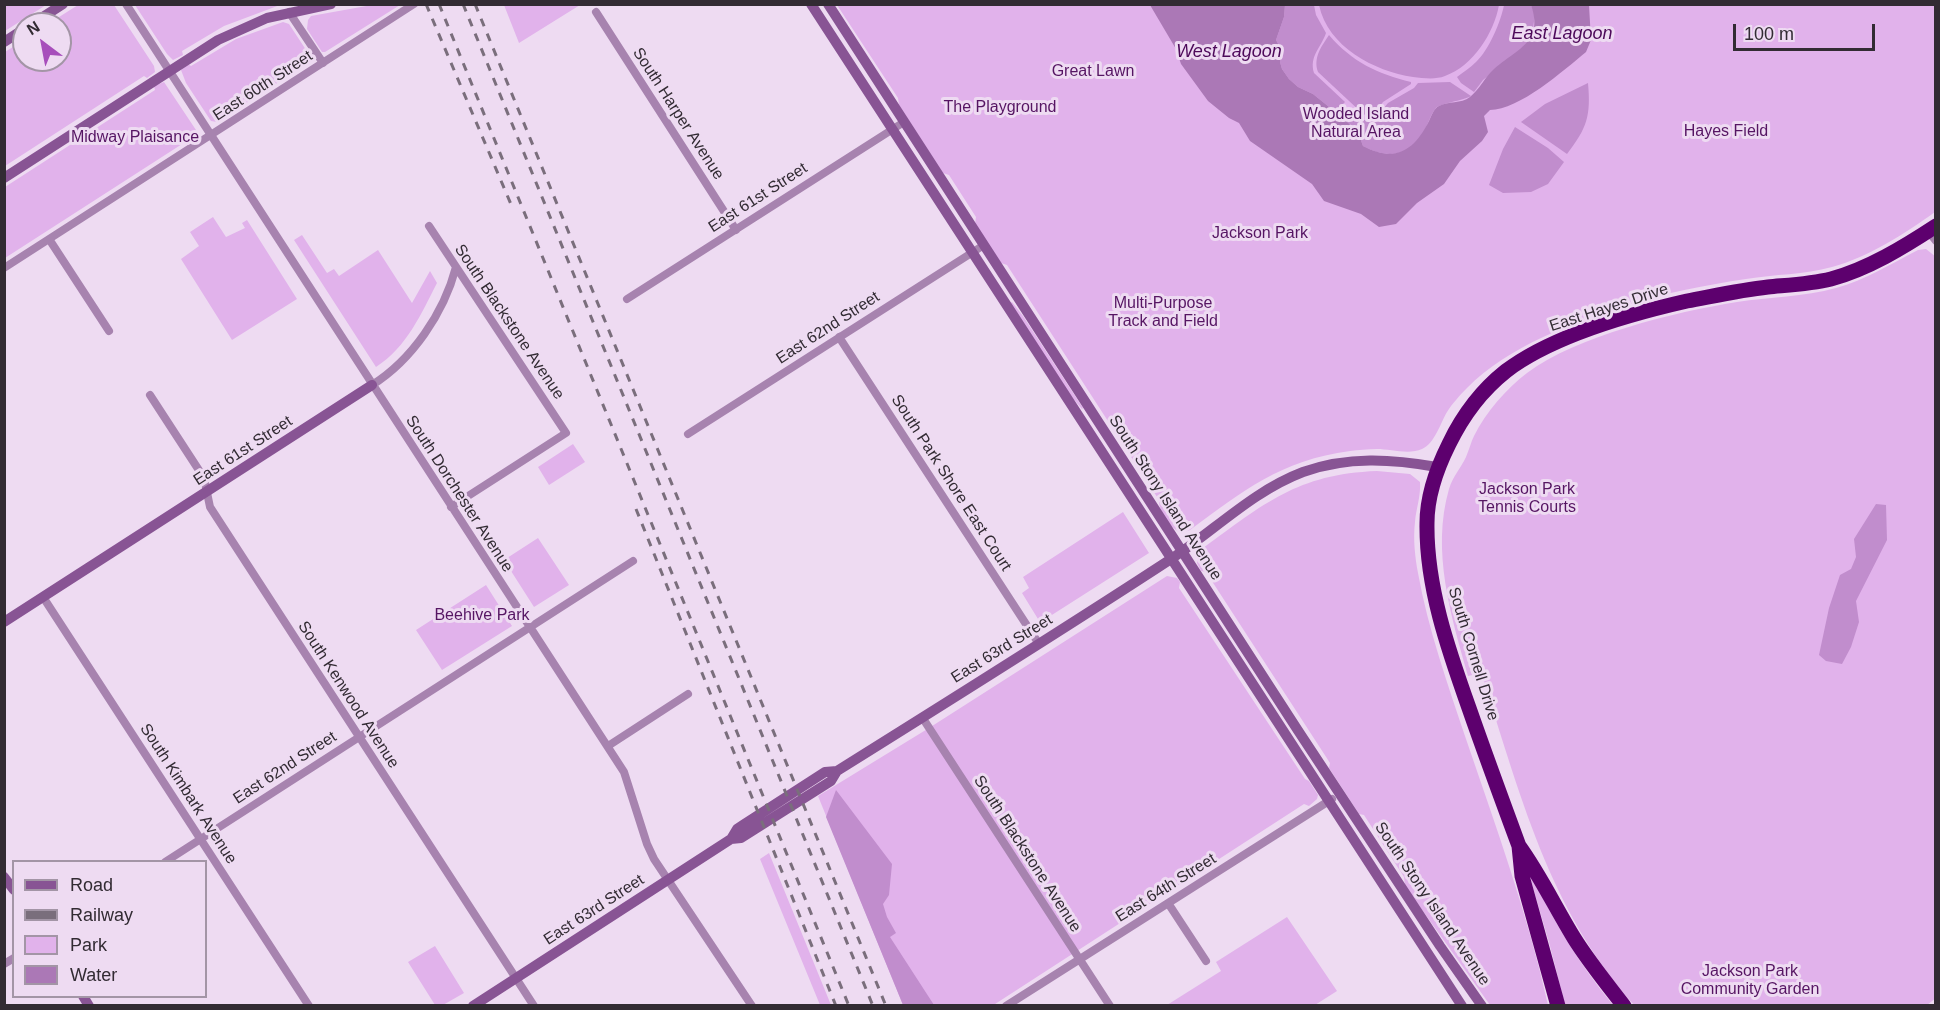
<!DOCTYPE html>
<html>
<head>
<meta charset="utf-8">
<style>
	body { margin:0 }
	#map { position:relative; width:1940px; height:1010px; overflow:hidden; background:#eedbf2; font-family:Helvetica,sans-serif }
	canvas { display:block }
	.frame { position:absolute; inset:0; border:6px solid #322b33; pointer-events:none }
	.legend { position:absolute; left:12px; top:860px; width:195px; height:138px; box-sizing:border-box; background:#eedbf2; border:2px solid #a395a6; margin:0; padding:8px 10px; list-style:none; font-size:18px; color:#322b33 }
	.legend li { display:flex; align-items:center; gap:12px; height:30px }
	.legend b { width:30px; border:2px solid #a395a6 }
	.north { position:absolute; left:12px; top:12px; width:60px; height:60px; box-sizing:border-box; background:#eedbf2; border:2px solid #a395a6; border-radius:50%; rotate:328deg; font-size:16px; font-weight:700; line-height:24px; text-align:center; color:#322b33 }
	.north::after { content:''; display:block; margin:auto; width:21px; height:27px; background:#a74ebb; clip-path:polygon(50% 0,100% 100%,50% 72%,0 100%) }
	.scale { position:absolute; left:1733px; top:24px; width:142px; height:27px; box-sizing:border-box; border:3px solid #322b33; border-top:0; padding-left:8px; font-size:18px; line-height:21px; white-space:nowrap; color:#322b33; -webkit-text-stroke:4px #eedbf2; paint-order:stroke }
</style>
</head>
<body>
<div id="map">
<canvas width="1940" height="1010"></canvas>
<div class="frame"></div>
<ul class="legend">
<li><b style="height:8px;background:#885494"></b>Road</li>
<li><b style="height:8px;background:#7a6e7c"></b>Railway</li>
<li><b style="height:16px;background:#e1b2eb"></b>Park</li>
<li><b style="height:16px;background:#ab78b6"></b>Water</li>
</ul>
<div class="north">N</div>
<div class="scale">100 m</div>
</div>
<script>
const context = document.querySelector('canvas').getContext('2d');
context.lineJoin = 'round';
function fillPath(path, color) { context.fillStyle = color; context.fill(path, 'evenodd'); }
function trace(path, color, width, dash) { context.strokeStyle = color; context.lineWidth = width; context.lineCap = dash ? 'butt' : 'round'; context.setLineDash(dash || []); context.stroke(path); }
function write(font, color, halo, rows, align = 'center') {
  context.font = font + ' Helvetica,sans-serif'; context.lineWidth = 6; context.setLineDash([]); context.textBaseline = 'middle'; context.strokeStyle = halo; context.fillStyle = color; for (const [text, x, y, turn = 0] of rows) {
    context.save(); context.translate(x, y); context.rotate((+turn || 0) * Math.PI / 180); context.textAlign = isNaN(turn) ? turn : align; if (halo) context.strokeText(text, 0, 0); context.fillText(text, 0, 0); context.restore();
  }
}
fillPath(new Path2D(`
	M 5,4 L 46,4 L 46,5 L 5,31 Z
	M 78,5 L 114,5 L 154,66 L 155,72 L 147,78 L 144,76 L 5,166 L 5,52 L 24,40 L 24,60 L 60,60 L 60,24 L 48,24 Z
	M 135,5 L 280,5 L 224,26 L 182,51 L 183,55 L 173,60 L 167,54 Z
	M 372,5 L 400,5 L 325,52 L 322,52 L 307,29 L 308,20 L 311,16 Z
	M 504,5 L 580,5 L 519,43 Z
	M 837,5 L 1935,5 L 1935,212 C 1904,234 1869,257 1832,267 C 1804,275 1775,274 1746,279 C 1706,285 1665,293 1627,305 C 1572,323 1509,346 1467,388 C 1460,395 1452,404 1447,412 C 1440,424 1435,443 1422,449 C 1409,455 1390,449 1377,449 C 1368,449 1358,450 1350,451 C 1281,460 1243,491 1190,530 L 1182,533 C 1171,530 1158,510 1159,500 L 1007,265 L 1001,263 L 975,224 L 976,217 L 949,175 L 943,173 L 899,105 L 898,98 Z
	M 283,22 L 289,24 L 312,59 L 311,61 L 217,122 L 211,121 L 186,83 L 181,70 L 188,64 L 191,66 L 236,39 Z
	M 164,82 L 196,130 L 193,137 L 5,258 L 5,187 L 155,90 L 154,86 Z
	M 213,217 L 226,237 L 245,228 L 242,223 L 247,220 L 297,299 L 232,340 L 181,259 L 199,246 L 190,232 Z
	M 302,235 L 327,273 L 334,269 L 339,276 L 378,250 L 412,303 L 430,271 L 437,283 C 421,314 407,347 376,367 L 294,240 Z
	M 1926,249 L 1936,257 L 1936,998 L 1927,1005 L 1635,1006 C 1548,910 1520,792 1481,673 L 1468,676 C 1451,616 1431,551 1449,489 C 1453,476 1461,468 1466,457 C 1469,450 1471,442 1474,436 C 1486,412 1506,389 1527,373 C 1576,336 1675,312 1737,302 C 1769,297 1804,297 1836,288 C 1865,280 1891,264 1918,250 Z
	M 1012,302 L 1023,316 L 1083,408 L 1082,409 L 1069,394 L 1010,303 Z
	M 573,444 L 585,462 L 549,485 L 538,467 Z
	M 1377,471 L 1410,474 L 1420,482 C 1421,496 1416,509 1415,522 C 1413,539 1415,557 1418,573 C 1428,629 1448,685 1466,739 C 1496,827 1528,915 1548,1005 L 1490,1005 L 1405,886 L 1404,877 L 1364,815 L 1359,814 L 1329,768 L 1330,763 L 1206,572 L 1201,571 L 1197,563 L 1198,553 L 1203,548 C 1264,504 1297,474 1377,471 Z
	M 1123,512 L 1149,553 L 1044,620 L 1038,619 L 1022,593 L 1029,588 L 1023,577 Z
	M 538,538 L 569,585 L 534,607 L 504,560 Z
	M 1167,576 L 1177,578 L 1180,582 L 1179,588 L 1305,779 L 1309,781 L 1318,795 L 1317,799 L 1309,806 L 1304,804 L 992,1006 L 903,1005 L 818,796 L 929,728 Z
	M 486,585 L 512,626 L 442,670 L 416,630 Z
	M 769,853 L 831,1005 L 820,1005 L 760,859 Z
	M 1531,873 C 1553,921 1579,964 1613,1005 L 1565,1005 L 1550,946 L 1529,874 Z
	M 1287,917 L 1337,991 L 1315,1005 L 1167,1005 L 1221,971 L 1216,962 Z
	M 435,946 L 464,993 L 443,1005 L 435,1005 L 408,962 Z`), '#e1b2eb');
fillPath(new Path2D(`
	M 1285,5 L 1314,5 L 1316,15 L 1326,33 C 1321,48 1309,56 1314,73 L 1345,102 L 1342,105 L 1350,114 L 1354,112 L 1364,120 L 1374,120 L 1388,103 L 1414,88 L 1418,83 L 1450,82 L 1471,96 C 1462,101 1441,103 1436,108 C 1430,115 1428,125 1423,133 C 1408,157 1387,159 1363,146 L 1358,132 L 1344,119 L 1313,94 L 1298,87 L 1289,79 L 1282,69 L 1280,62 L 1282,51 L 1276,40 L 1284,17 Z
	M 1319,5 L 1319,4 L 1499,5 C 1494,33 1473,66 1445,76 C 1435,80 1423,78 1413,77 C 1374,71 1328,47 1319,5 Z
	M 1504,5 L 1531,5 L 1535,15 L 1533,28 L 1528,44 L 1483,80 L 1474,92 L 1461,83 L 1457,77 C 1463,72 1470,68 1476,62 C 1489,50 1501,21 1504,5 Z
	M 1329,35 C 1352,62 1378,74 1411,82 L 1411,84 L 1383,102 L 1373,115 L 1368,116 L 1363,114 L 1318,72 C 1313,58 1321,47 1329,35 Z
	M 1588,83 C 1591,116 1587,128 1567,154 L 1521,122 L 1545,104 Z
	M 1515,127 L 1548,148 L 1564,162 L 1548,184 L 1531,192 L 1503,193 L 1489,185 L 1503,149 Z
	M 1876,504 L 1886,505 L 1887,540 L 1856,601 L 1859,622 L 1851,647 L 1842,664 L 1826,661 L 1819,655 L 1829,608 L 1840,575 L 1851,569 L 1856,557 L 1854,539 Z
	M 836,790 L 892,864 L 889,895 L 883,904 L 887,917 L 896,933 L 890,937 L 934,1005 L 903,1005 L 826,817 Z`), '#c18dcd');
fillPath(new Path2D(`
	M 1150,5 L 1285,5 L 1284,17 L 1276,40 L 1282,51 L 1280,62 L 1282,69 L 1289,79 L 1298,87 L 1313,94 L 1344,119 L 1358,132 L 1363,146 C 1395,163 1414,151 1429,121 C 1431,117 1434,108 1439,106 C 1448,101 1461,104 1470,97 C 1479,90 1485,77 1494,69 C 1517,49 1544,42 1531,5 L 1589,5 L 1591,40 L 1586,52 C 1563,71 1519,110 1490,110 L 1484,116 L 1488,132 L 1482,141 L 1460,161 L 1444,184 L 1417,203 L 1396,224 L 1379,227 L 1361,214 L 1324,201 L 1312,184 L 1250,141 L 1239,123 L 1229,118 L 1208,101 L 1181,64 L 1176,49 Z`), '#ab78b6');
trace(new Path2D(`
	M 126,4 L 624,772 L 647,844 L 654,859 L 752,1006
	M 289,12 L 323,63
	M 596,12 L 736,230
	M 429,226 L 566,433 L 451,507
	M 1928,231 L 1936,241
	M 49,239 L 109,331
	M 4,268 L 414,4
	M 627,299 L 904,122
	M 839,337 L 1039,644
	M 372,385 C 412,360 444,313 456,267
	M 150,395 L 204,478 L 210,507 L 534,1006
	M 688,434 L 984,245
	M 43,597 L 309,1006
	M 922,717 L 1110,1006
	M 608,746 L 688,694
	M 165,862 L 633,561
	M 1168,903 L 1206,961
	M 4,964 L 14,958
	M 1006,1006 L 1332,799`), '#a783af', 8);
trace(new Path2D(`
	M 811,4 L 1462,1006
	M 828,4 L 1297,729 L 1440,946 L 1482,1006
	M 32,24 L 63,4
	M 4,42 L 24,29
	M 4,178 L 218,40 L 267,18 L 331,4
	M 4,622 L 372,385
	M 731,839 L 741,838 L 831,781 L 837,771 C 949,701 1061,631 1171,559 C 1215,530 1253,491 1303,472 C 1348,456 1392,459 1437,467
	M 4,877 L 14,890
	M 83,996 L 89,1006
	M 473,1006 L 731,839 L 737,829 L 743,825 L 825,772 L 837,771`), '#885494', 10);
trace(new Path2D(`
	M 1519,846 C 1540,875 1555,907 1574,938 C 1589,962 1607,984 1624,1006
	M 1558,1006 L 1522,876 L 1519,846 C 1502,800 1485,754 1469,708 C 1448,649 1426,586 1427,523 C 1427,496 1437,468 1449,444 C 1462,417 1482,390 1506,371 C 1552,336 1630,314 1687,301 C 1714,296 1741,290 1768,287 C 1789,285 1811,284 1831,279 C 1868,269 1904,247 1936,226`), '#5d006e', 15);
trace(new Path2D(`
	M 426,4 L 513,209
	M 439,4 L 849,1006
	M 463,4 L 873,1006
	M 475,4 L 886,1006
	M 636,509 L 836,1006`), '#7a6e7c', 3, [8, 8]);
write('16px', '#561563', '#eedbf2', [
	["Great Lawn",1093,72],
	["The Playground",1000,108],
	["Wooded Island",1356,115],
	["Natural Area",1356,133],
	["Hayes Field",1726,132],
	["Midway Plaisance",135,138],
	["Jackson Park",1260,234],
	["Multi-Purpose",1163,304],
	["Track and Field",1163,322],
	["Jackson Park",1527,490],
	["Tennis Courts",1527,508],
	["Beehive Park",482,616],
	["Jackson Park",1750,972],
	["Community Garden",1750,990]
]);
write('16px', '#322b33', '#eedbf2', [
	["East 60th Street",263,86,-33],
	["South Harper Avenue",678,114,57],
	["East 61st Street",758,198,-33],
	["East Hayes Drive",1609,308,-18],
	["South Blackstone Avenue",509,322,56],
	["East 62nd Street",828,328,-33],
	["East 61st Street",243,451,-33],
	["South Park Shore East Court",951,483,57],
	["South Dorchester Avenue",459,494,57],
	["South Stony Island Avenue",1165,498,57],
	["East 63rd Street",1002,649,-32],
	["South Cornell Drive",1473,654,73],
	["South Kenwood Avenue",348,695,57],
	["East 62nd Street",285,768,-33],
	["South Kimbark Avenue",188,794,57],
	["South Blackstone Avenue",1027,854,57],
	["East 64th Street",1166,888,-32],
	["South Stony Island Avenue",1432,904,56],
	["East 63rd Street",594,910,-33]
]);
write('italic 18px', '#4d095a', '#eedbf2', [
	["East Lagoon",1562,34],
	["West Lagoon",1229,52]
]);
</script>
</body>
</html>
